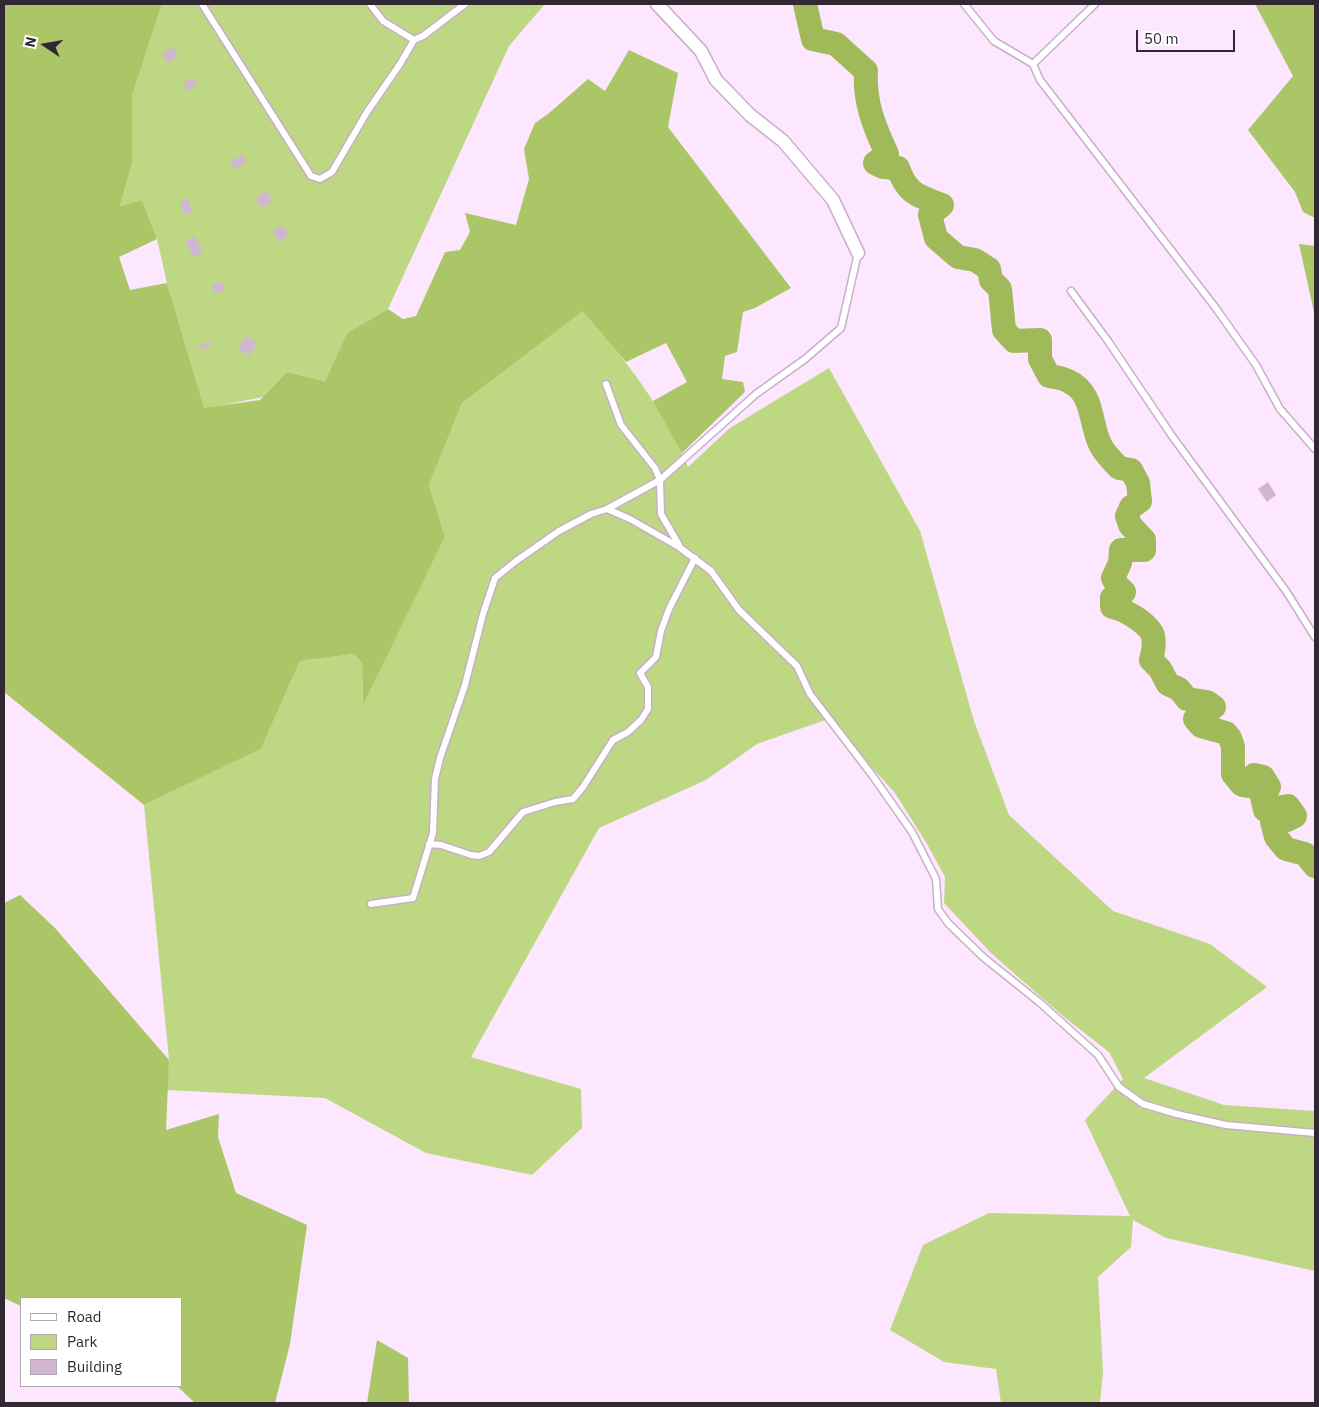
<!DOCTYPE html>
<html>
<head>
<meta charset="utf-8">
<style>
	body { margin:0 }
	#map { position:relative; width:1319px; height:1407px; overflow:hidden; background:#fde7fe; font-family:"IBM Plex Sans",sans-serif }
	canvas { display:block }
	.frame { position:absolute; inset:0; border:5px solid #322833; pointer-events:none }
	.legend { position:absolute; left:20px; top:1297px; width:162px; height:90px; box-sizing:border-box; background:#fff; border:1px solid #ada9ad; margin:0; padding:6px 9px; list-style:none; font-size:15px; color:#322833 }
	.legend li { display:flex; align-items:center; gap:10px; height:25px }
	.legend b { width:25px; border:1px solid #ada9ad }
	.north { position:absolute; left:20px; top:20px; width:50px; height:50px; -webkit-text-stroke:4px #fff; paint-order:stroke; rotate:282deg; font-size:14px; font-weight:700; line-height:20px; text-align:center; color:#322833 }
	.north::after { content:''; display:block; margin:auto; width:18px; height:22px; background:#322833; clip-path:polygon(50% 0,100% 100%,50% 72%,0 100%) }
	.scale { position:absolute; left:1136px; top:30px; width:99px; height:22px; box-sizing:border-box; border:2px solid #322833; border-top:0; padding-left:6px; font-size:15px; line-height:18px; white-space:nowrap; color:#322833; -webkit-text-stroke:4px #fff; paint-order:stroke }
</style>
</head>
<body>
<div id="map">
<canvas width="1319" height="1407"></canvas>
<div class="frame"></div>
<ul class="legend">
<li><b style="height:6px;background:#fff"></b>Road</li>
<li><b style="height:14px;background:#bed783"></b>Park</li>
<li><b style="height:14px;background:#d1b6d2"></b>Building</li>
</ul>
<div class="north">N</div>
<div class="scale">50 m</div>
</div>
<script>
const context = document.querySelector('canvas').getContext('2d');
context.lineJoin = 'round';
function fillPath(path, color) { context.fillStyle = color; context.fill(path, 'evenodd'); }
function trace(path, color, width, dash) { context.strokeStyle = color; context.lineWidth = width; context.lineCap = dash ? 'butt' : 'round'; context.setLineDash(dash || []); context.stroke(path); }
fillPath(new Path2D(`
	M 162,4 L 545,4 L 509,46 L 388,309 L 347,333 L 325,381 L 287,372 L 263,397 L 204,409 L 167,283 L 157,239 L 142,200 L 120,206 L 132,164 L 132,96 Z
	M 584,310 C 623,358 665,409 688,467 L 730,428 L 829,368 L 920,531 L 974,721 L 1009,815 L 1113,911 L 1210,944 L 1267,987 L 1144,1078 L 1224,1105 L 1315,1111 L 1315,1271 L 1166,1238 L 1133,1220 L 1131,1247 L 1098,1277 L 1103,1373 L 1100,1403 L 1001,1403 L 996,1369 L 944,1362 L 890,1330 L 923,1245 L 989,1213 L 1130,1216 L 1085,1120 L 1123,1079 L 1109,1052 L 1064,1017 L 992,954 L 944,903 L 945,877 L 927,844 L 895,793 L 828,719 L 757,744 L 706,780 L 599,828 L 471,1057 L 581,1089 L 582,1128 L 532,1175 L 426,1153 L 325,1098 L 167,1090 L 169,1060 L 144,805 L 261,749 L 300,661 L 354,654 L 362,663 L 363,704 L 445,537 L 429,485 L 462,403 Z`), '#bed783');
fillPath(new Path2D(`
	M 4,4 L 162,4 L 132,96 L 132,164 L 120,206 L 142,200 L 157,239 L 119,257 L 130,290 L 167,283 L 204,408 L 260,400 L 287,372 L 325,381 L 347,333 L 388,309 L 403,319 L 416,316 L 445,252 L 460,250 L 470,232 L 465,213 L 516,225 L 529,179 L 524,149 L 535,123 L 548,114 L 588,79 L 605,91 L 629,50 L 678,73 L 668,127 L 791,288 L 755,308 L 743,312 L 737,352 L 725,356 L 722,379 L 743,382 L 745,392 L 682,453 L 653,401 L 687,382 L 666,343 L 626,362 L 583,311 L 462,403 L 429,485 L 445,537 L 363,705 L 362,663 L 354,654 L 300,661 L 261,749 L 144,805 L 4,692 Z
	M 1255,4 L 1315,4 L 1315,218 L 1303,212 L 1295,192 L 1248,130 L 1293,76 Z
	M 1299,244 L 1315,246 L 1315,317 Z
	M 20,895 L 55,928 L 169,1060 L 166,1130 L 219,1114 L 218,1137 L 236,1193 L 307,1225 L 290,1344 L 275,1403 L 195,1403 L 177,1386 L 181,1386 L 181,1298 L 21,1298 L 21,1306 L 4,1298 L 4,903 Z
	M 377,1340 L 408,1358 L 409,1403 L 367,1403 Z`), '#abc666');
trace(new Path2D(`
	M 805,4 L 813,39 L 836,44 L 866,71 C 864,102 874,126 887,154 L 875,163 L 883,167 L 898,168 C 907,194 918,196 942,205 L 930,215 L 936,238 L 958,257 L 975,260 L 989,269 L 991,280 L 1000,289 L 1004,330 L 1014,341 L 1040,340 L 1040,359 L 1049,376 C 1055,377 1063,378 1068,381 C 1095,393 1089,424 1101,446 C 1105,454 1113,461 1119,468 L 1131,470 L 1138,483 L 1140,501 L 1131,507 L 1127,516 L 1130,525 L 1144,540 L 1144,550 L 1121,550 L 1120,563 L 1113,578 L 1117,585 L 1124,592 L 1112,598 L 1112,607 C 1124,609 1150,624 1153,636 C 1155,645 1153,653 1151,660 L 1160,669 L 1168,684 L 1179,689 L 1187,699 L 1207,702 L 1214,707 L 1201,713 L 1195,719 L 1201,726 L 1226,733 L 1230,738 L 1233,747 L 1233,774 L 1242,785 L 1248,786 L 1251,783 L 1254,775 L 1263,777 L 1269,787 L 1262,797 L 1265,810 L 1288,806 L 1295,816 L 1287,820 L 1272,822 L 1276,837 L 1286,849 L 1305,854 L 1315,866`), '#a0ba5a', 24);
fillPath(new Path2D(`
	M 172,47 L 178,55 L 169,63 L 162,54 Z
	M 192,78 L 197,85 L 188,91 L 183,84 Z
	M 242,155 L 247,162 L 235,170 L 230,162 Z
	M 267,191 L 273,201 L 261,208 L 256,197 Z
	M 188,199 L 192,212 L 184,215 L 180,202 Z
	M 282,225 L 289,235 L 279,242 L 272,232 Z
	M 195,236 L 203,252 L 193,257 L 185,241 Z
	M 221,281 L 225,289 L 215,294 L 211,286 Z
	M 245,336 L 257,342 L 250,356 L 238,350 Z
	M 210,341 L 212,345 L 200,350 L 198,346 Z
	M 1268,482 L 1276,495 L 1267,502 L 1258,489 Z`), '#d1b6d2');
const lane = new Path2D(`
	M 202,4 L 311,176 L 320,179 L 332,172 L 367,112 L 400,64 L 414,40
	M 370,4 L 383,21 L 414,40 L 423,36 L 465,4
	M 964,4 L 994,41 L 1033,64 L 1040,80 L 1215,307 L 1256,365 L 1280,409 L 1315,449
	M 1033,64 L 1095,4
	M 1071,291 L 1108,341 L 1172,436 L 1286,591 L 1315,637
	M 606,384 L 621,425 L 655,468 L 660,480 L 661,514 L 679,545
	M 607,509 L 660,480 L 756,394 L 805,359 L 841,328 L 858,253
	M 429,844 L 441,845 L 471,855 L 479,856 L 489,852 L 523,812 L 555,802 L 573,799 L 583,787 L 613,740 L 628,732 L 641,720 L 648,709 L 648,687 L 640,673 L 656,657 L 661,631 L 669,609 L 695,558
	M 371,904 L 413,898 L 433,833 L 435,779 L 440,758 L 465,685 L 483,614 L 495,578 L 516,561 L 559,531 L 591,514 L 607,509 L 630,519 L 679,547 L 711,571 L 739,610 L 797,666 L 810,694 L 872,775 L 912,832 L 936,879 L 938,909 L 948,923 L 983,957 L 1039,1002 L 1098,1055 L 1119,1087 L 1143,1104 L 1177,1114 L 1226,1125 L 1315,1133`);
const street = new Path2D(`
	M 657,4 L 701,51 L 716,80 L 750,115 L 783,141 L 833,200 L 858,253`);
trace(lane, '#c9aeca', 9);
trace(street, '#c9aeca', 15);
trace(lane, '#fff', 6);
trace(street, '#fff', 12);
</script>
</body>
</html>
